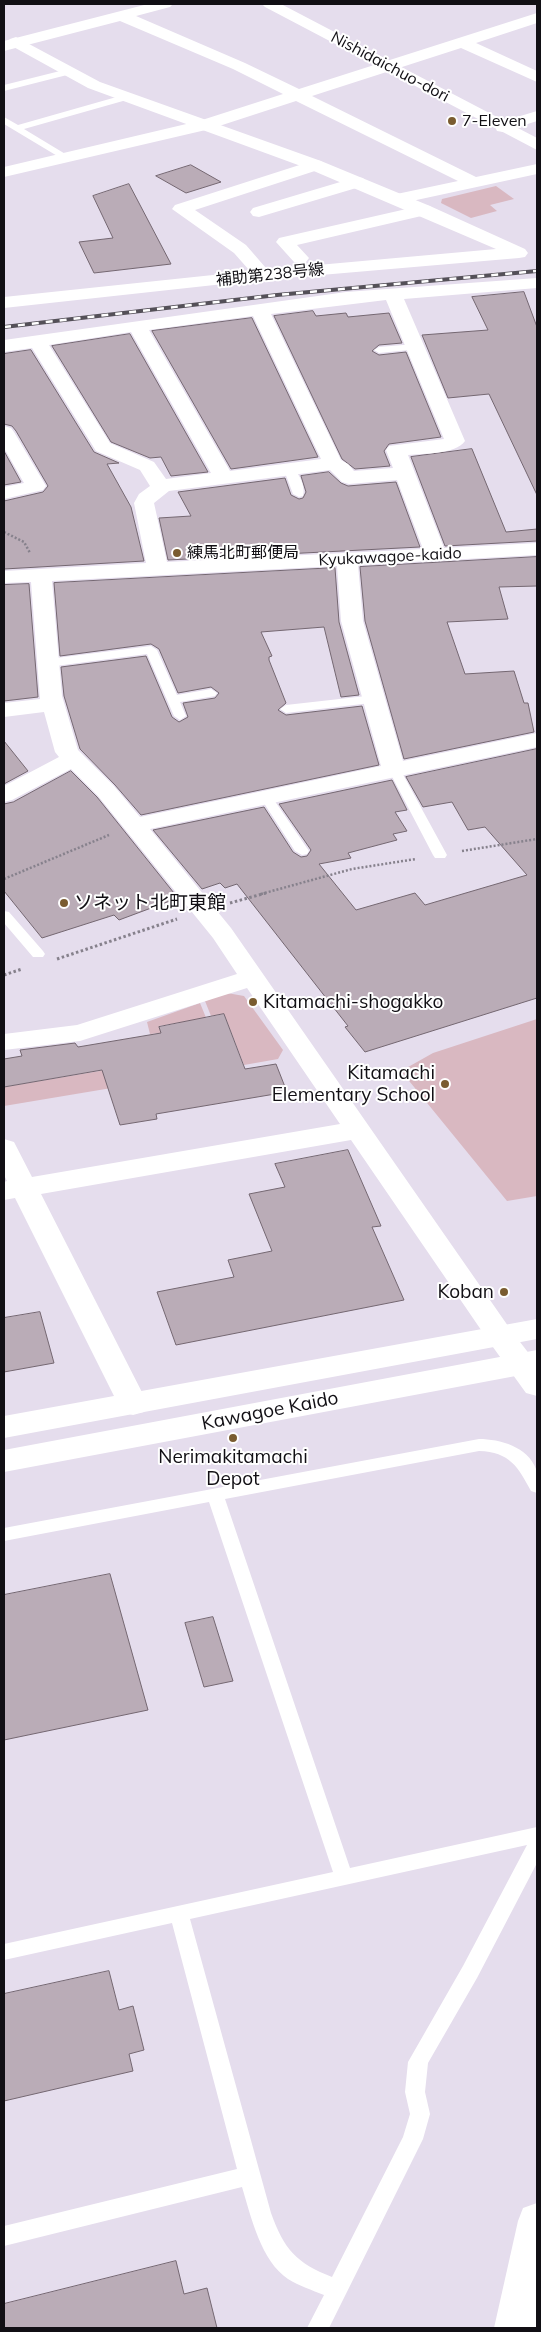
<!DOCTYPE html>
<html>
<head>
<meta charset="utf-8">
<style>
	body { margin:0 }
	#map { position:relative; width:541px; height:2332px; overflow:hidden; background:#e5dded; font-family:Mulish,sans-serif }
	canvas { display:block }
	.frame { position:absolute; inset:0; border:5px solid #110f14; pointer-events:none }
</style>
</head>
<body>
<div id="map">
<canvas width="541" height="2332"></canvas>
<div class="frame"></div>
</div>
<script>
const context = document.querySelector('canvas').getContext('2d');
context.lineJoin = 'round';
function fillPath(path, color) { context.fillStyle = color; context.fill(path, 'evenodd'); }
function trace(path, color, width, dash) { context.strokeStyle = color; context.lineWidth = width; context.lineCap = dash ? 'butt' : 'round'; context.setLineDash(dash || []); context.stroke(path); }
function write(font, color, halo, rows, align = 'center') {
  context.font = font + ' Mulish,"Noto Sans JP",sans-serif'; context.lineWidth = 4; context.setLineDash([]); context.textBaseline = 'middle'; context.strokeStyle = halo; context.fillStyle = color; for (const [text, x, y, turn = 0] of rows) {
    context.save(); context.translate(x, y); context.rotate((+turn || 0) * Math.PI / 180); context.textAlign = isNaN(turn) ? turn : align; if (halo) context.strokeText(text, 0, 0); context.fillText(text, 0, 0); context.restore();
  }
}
fillPath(new Path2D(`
	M 496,186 L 514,199 L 490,205 L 497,211 L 471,218 L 441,203 L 442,199 Z
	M 227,993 L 244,996 L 283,1050 L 278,1059 L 244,1065 L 224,1014 L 211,1016 L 205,1001 Z
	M 200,1003 L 209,1025 L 178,1023 L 159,1026 L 161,1033 L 150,1034 L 147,1022 Z
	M 537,1019 L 537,1196 L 507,1201 L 401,1071 L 433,1053 Z
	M 219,1051 L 225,1069 L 4,1106 L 4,1087 Z`), '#d9b8c1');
const building = new Path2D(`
	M 191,165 L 221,182 L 186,193 L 156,176 Z
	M 129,184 L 171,264 L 94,273 L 79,242 L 113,238 L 93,196 Z
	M 524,292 L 537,327 L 537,495 L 489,394 L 448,398 L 422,335 L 488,330 L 472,297 Z
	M 313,311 L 316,316 L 346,313 L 348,317 L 389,313 L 402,343 L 379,345 L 372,351 L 379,355 L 406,352 L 441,437 L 389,444 L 384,451 L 390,466 L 355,469 L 342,459 L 274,316 Z
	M 252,318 L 318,457 L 231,469 L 152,331 Z
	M 130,334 L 208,472 L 171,476 L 161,457 L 150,458 L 111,442 L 52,346 Z
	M 31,350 L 94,452 L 119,463 L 107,464 L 131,507 L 144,561 L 4,569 L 4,501 L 43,492 L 48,486 L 16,431 L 12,426 L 4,424 L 4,354 Z
	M 472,449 L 506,532 L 537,529 L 537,541 L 445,546 L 411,457 Z
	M 4,451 L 21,482 L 4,485 Z
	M 329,472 L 341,483 L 348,486 L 396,482 L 420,547 L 168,560 L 159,518 L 191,516 L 178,492 L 285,478 L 291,495 L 299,499 L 303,498 L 306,492 L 301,476 Z
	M 537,557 L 537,586 L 499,587 L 508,619 L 447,622 L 465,674 L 514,671 L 524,703 L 528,703 L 534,732 L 404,759 L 365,621 L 360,567 Z
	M 335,568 L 339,622 L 359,695 L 341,697 L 324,627 L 261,632 L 272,656 L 269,657 L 269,660 L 286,703 L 278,710 L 286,715 L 362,706 L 379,765 L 141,815 L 115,785 L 80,749 L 64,696 L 61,667 L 146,656 L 172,717 L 179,722 L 188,717 L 183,703 L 215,698 L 219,693 L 211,687 L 178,693 L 159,649 L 151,644 L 60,656 L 54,583 Z
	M 29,584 L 38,697 L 4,701 L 4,585 Z
	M 4,741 L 28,771 L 4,784 Z
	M 537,749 L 537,998 L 365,1052 L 345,1027 L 348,1026 L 237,884 L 225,888 L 220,883 L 202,889 L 153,830 L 264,807 L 293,852 L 301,857 L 307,856 L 311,850 L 279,804 L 392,780 L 407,810 L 395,812 L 407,831 L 393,834 L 397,840 L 348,853 L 351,858 L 319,864 L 356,910 L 415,893 L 425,905 L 527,875 L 485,827 L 468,830 L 452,802 L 423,807 L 406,777 Z
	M 71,771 L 97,797 L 178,898 L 119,920 L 114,915 L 42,938 L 4,891 L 4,804 L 13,802 Z
	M 224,1014 L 245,1069 L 276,1064 L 287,1092 L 156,1114 L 157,1119 L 120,1125 L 102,1070 L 4,1087 L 4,1059 L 22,1056 L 20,1050 L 75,1043 L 78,1047 L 161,1033 L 159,1027 Z
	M 348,1150 L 381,1226 L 372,1227 L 404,1300 L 176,1345 L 157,1292 L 234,1277 L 228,1260 L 272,1251 L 249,1194 L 285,1187 L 275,1164 Z
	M 40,1312 L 54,1363 L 4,1372 L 4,1318 Z
	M 110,1574 L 148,1710 L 4,1740 L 4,1595 Z
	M 213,1617 L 233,1681 L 204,1687 L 185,1623 Z
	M 109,1971 L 119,2010 L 133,2006 L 144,2050 L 129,2054 L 133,2071 L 4,2101 L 4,1994 Z
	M 176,2261 L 184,2294 L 207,2288 L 217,2328 L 4,2328 L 4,2304 Z`);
fillPath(building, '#baacb7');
trace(building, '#746771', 1);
trace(new Path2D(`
	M 4,532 L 24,542 L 30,553
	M 462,851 L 537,839
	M 4,879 L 109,835
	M 261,894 L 352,869 L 416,859`), '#86818c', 2.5, [2, 2]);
trace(new Path2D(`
	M 230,903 L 266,893
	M 57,959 L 177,919
	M 4,975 L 22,969`), '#86818c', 3, [2.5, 2.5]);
fillPath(new Path2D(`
	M 68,69 L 71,70 L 71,74 L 4,91 L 4,85 Z
	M 127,94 L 131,97 L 130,99 L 24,129 L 67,155 L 69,157 L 64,160 L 4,124 L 4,117 L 18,125 Z
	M 415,344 L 420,347 L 419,349 L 379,353 L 374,350 L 379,347 Z
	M 290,467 C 299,470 306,488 303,496 L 299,497 L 293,494 L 284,470 Z
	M 151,646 L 157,650 L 177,695 L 211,689 L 217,693 L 215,696 L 180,702 L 186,716 L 180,720 L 174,716 L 147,654 L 48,667 L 42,663 L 48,659 Z
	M 375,695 L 379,696 L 381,699 L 379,702 L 286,713 L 280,709 L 286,705 Z
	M 394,765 L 400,769 L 447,855 L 445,858 L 435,858 L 433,855 L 388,769 Z
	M 266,793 L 272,797 L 309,851 L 307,854 L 302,855 L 295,851 L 260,797 Z
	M 4,911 L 9,912 L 43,951 L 45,954 L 43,957 L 33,957 L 4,923 Z
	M 479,1439 C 500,1439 528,1447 536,1469 C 539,1476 537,1486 537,1493 L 531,1491 C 518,1467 510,1452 479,1451 L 225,1499 L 350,1868 L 537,1827 L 537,1863 L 477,1978 L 428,2063 L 425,2092 L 430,2114 L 423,2139 L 329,2328 L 307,2328 L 324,2295 C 312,2290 299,2286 288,2279 C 261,2261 251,2217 242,2187 L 4,2246 L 4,2226 L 237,2169 L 172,1923 L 4,1960 L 4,1944 L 333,1872 L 209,1502 L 4,1541 L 4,1528 ZM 527,1845 L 463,1966 L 408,2062 L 405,2092 L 410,2114 L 403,2137 L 332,2277 C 296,2263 284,2249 271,2213 L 190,1919 Z`), '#fff');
fillPath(new Path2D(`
	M 148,4 L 173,4 L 170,7 L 136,16 L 245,63 L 299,89 L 537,13 L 537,23 L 476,43 L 537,71 L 537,82 L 461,48 L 312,96 L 476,177 L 537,164 L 537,174 L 398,204 L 392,203 L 389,199 L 392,195 L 458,181 L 296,101 L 210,129 L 4,177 L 4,167 L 199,121 L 283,94 L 233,69 L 120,21 L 4,51 L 4,41 Z
	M 537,111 L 537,121 L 503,132 L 497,131 L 495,127 L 497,123 Z
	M 315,160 L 321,161 L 324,165 L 321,169 L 195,210 L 246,245 L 272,275 L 269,279 L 257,279 L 234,253 L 172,209 L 175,205 Z
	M 357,177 L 363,178 L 366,182 L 363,186 L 259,217 L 253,216 L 250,212 L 253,208 Z
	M 424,205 L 430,206 L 433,210 L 430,214 L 297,245 L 309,258 L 306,262 L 294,262 L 276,242 L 279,238 Z
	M 537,278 L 537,288 L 404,299 L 465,441 C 455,455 424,453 408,455 L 444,548 L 537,543 L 537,555 L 358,565 L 363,621 L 403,761 L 537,733 L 537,747 L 150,829 L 231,928 L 515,1336 L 510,1343 L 500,1346 L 490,1343 L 351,1140 L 41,1194 L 148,1404 L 144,1412 L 133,1415 L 122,1412 L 15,1198 L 4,1200 L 4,1182 L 7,1181 L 4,1175 L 4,1139 L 14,1142 L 32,1177 L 340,1124 L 247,988 L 80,1041 L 4,1050 L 4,1034 L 77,1025 L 237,974 L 213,938 L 98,796 L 71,769 L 12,800 L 4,802 L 4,786 L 59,757 L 55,752 L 44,712 L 4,717 L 4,703 L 40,699 L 31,582 L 4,583 L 4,571 L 146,563 L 134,503 L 139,494 L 150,486 L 140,470 L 96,451 L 32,348 L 4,352 L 4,340 L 346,292 ZM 386,300 L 444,439 L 389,446 L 386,450 L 393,468 L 354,471 L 348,464 L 341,460 L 271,314 ZM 253,316 L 321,459 L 230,471 L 149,330 ZM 131,332 L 211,473 L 166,479 L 154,462 L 110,443 L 49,345 ZM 330,470 L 342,482 L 349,484 L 397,480 L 423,549 L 167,562 L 154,503 L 169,491 ZM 337,566 L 341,621 L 381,766 L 140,817 L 114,786 L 78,750 L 62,696 L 52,581 Z
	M 4,426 L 11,428 L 14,432 L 46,486 L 43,490 L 4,499 L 4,487 L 24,483 L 4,448 Z`), '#fff');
fillPath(new Path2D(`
	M 262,4 L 281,4 L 537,138 L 537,150 L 265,7 Z
	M 16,37 L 100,82 L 321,161 L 430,206 L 525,249 L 528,253 L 525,257 L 519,258 L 251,281 L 4,308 L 4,297 L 251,271 L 496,249 L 309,169 L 88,88 L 10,45 L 8,42 L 10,39 Z
	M 500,1326 L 510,1329 L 537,1364 L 537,1396 L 526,1393 L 485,1336 L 490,1329 Z`), '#fff');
fillPath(new Path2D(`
	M 537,2203 L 537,2328 L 494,2328 L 518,2221 L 523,2208 Z`), '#fff');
fillPath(new Path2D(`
	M 537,1319 L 537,1339 L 4,1438 L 4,1416 Z
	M 537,1350 L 537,1372 L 4,1472 L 4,1450 Z`), '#fff');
const rail = new Path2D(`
	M 4,327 L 277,295 L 537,271`);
trace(rail, '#545058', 4);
trace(rail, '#fff', 2.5, [7]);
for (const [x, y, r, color] of [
	[452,121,5,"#7a5c30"],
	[177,553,5,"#7a5c30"],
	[64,903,5,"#7a5c30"],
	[253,1002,5,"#7a5c30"],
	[445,1084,5,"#7a5c30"],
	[504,1292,5,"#7a5c30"],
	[233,1438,5,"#7a5c30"]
]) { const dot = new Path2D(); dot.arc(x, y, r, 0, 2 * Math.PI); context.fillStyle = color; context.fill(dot); trace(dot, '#fff', 2); }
write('16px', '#110f14', '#fff', [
	["Nishidaichuo-dori",390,67,28],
	["補助第238号線",270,275,-6],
	["Kyukawagoe-kaido",390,557,-3]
]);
write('16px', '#110f14', '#fff', [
	["7-Eleven",462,121],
	["練馬北町郵便局",187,553]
], 'left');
write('19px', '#110f14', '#fff', [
	["ソネット北町東館",74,903],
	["Kitamachi-shogakko",263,1002],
	["Kitamachi",435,1073,"right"],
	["Elementary School",435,1095,"right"],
	["Koban",494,1292,"right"],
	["Nerimakitamachi",233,1457,"center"],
	["Depot",233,1479,"center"]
], 'left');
write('19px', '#110f14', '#fff', [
	["Kawagoe Kaido",270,1411,-11]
]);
</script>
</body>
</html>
